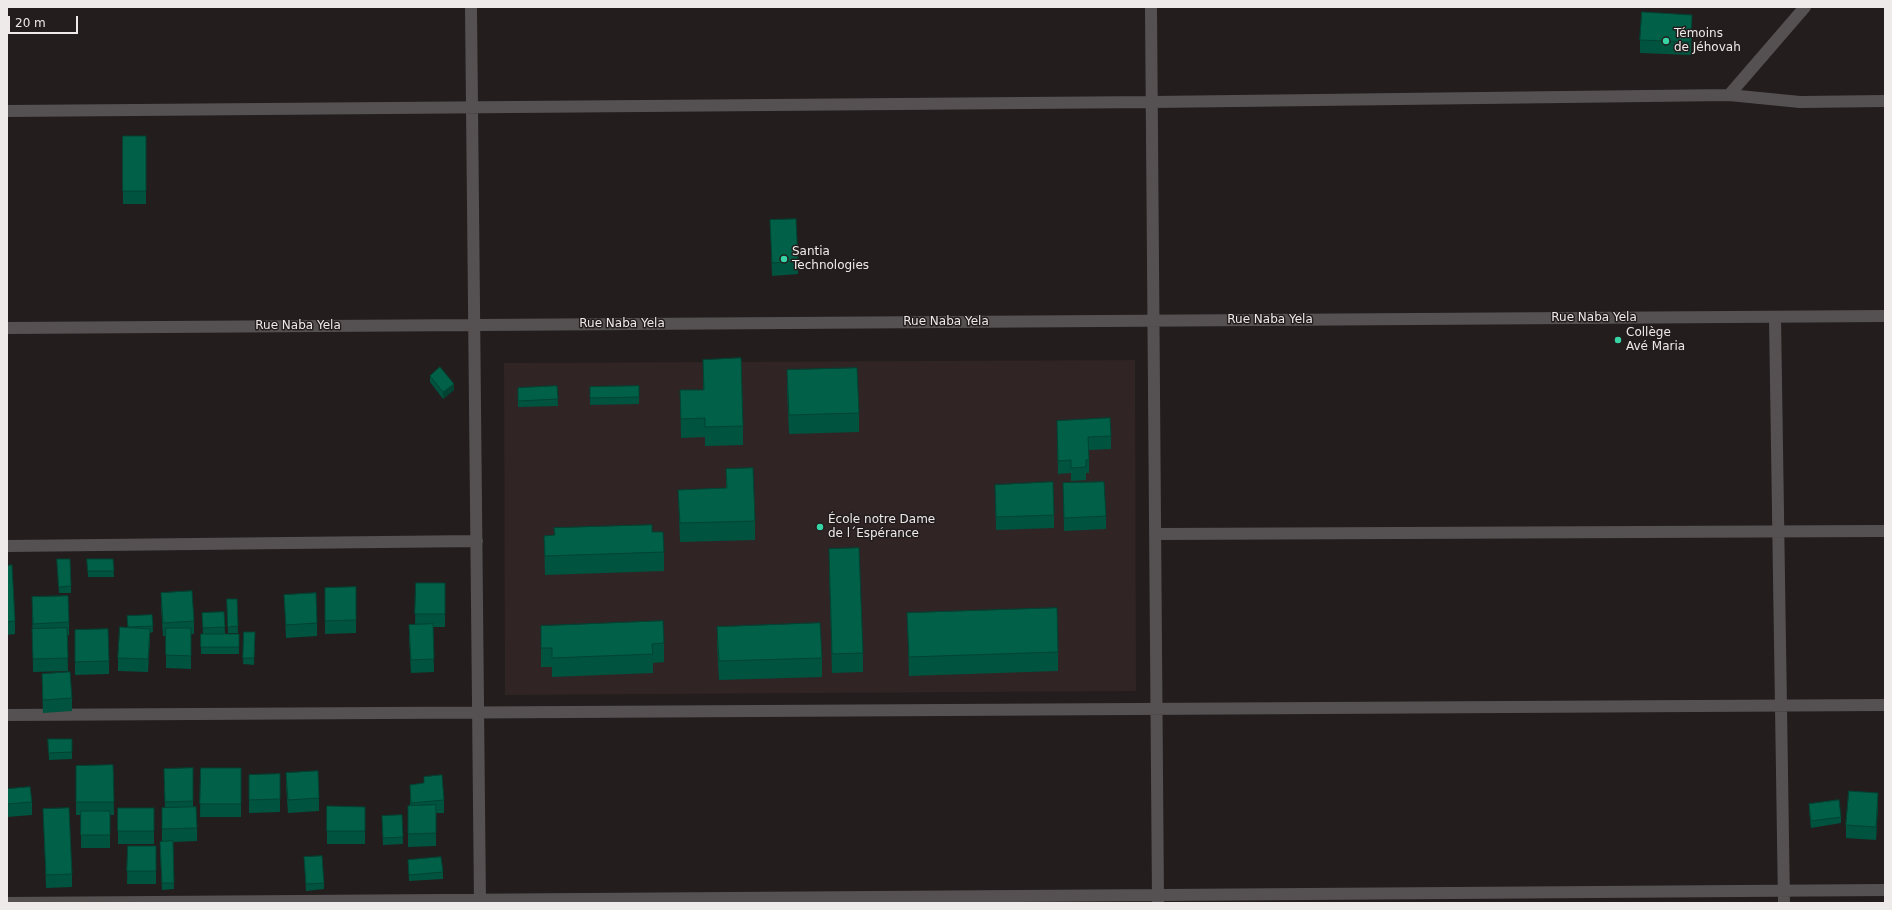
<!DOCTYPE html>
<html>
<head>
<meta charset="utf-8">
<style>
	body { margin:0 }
	#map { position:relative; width:1892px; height:910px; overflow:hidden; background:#231d1d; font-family:"DejaVu Sans",sans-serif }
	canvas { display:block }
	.frame { position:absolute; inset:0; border:8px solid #eeeaea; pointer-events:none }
	.scale { position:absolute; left:8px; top:16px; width:70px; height:18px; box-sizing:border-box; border:2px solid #eeeaea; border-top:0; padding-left:5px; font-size:12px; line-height:14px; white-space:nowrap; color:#eeeaea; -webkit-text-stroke:3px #231d1d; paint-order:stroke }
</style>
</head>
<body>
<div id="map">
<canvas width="1892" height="910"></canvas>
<div class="frame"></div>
<div class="scale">20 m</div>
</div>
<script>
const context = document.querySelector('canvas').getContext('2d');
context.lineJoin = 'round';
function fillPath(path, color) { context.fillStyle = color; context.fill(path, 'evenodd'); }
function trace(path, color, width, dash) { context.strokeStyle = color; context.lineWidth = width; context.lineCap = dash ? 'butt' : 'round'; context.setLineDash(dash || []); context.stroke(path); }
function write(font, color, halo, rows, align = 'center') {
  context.font = font + ' "DejaVu Sans",sans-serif'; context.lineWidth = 3; context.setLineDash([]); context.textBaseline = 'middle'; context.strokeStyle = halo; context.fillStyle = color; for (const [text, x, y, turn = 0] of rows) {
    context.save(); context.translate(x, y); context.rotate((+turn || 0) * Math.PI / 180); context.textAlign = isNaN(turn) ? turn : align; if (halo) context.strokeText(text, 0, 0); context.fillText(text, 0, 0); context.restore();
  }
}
fillPath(new Path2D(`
	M 1135,360 L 1136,691 L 505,695 L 504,363 Z`), '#302425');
trace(new Path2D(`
	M 471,7 L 480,903
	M 1151,7 L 1158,903
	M 1729,95 L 1805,7
	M 7,111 L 1152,102 L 1729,95 L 1800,102 L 1885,101
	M 1775,317 L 1784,903
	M 7,328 L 1885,316
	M 1155,534 L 1885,531
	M 7,546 L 477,541
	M 7,715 L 1885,705
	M 7,903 L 1885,890`), '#555152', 12);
fillPath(new Path2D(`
	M 1692,15 L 1691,55 L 1640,53 L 1640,40 Z
	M 123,136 L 146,136 L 146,204 L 123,204 Z
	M 770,220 L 798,261 L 798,274 L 772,276 Z
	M 703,360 L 743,426 L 743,445 L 705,446 L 705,437 L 681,438 L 680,390 L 703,390 Z
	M 787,370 L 859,413 L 859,432 L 789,434 L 787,389 Z
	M 430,376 L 454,390 L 443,399 L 430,382 Z
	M 557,386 L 558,406 L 518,407 L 518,388 Z
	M 639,386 L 639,404 L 590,405 L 590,387 Z
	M 1057,421 L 1111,436 L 1111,449 L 1089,450 L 1089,473 L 1086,473 L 1086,480 L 1071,481 L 1071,473 L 1058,474 Z
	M 726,469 L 755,521 L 755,540 L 680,542 L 678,490 L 726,488 Z
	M 1063,483 L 1106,516 L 1106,529 L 1064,531 Z
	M 995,485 L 1054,515 L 1054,528 L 996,530 Z
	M 554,528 L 652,532 L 664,552 L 664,571 L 545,575 L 544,536 L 554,535 Z
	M 829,549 L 863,653 L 863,672 L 832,673 L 829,568 Z
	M 57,559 L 71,586 L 71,593 L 59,593 Z
	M 87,559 L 113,559 L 114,577 L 88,577 Z
	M 7,566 L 15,621 L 15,634 L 7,635 Z
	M 416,583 L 445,583 L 445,627 L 433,627 L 434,672 L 411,673 L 409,638 L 409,625 L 415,625 Z
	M 356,587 L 356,633 L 325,634 L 325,588 Z
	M 161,593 L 194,621 L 194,634 L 191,634 L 191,669 L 166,668 L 166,636 L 163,636 L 161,606 Z
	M 284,595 L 317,623 L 317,636 L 286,638 Z
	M 32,597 L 69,622 L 69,635 L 67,635 L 68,671 L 33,672 Z
	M 227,599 L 237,599 L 238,633 L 228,633 Z
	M 224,612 L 225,634 L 239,634 L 239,654 L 201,654 L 201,634 L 203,634 L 202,613 Z
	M 907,613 L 1058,652 L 1058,671 L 909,676 Z
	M 152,615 L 153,632 L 150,633 L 148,672 L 118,671 L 118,658 L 128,628 L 127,616 Z
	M 541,626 L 664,643 L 664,662 L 653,663 L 653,673 L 552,677 L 552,667 L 541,667 Z
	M 717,627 L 822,658 L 822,677 L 719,680 L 717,646 Z
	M 75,630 L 109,661 L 109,674 L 75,675 Z
	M 244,632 L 255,632 L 254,665 L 243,664 Z
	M 42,674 L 72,698 L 72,711 L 43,713 L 42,687 Z
	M 48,739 L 72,739 L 72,759 L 49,760 Z
	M 113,765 L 114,815 L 110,815 L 110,848 L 81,848 L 81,815 L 76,815 L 76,766 Z
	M 193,768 L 193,807 L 197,828 L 197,841 L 173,842 L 174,889 L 162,890 L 160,849 L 162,842 L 162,808 L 165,808 L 164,769 Z
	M 201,768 L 241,768 L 241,817 L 200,817 Z
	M 286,773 L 319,798 L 319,811 L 288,813 L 286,786 Z
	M 280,774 L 280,812 L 249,813 L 249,775 Z
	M 424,777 L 444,800 L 444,813 L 436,813 L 436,846 L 408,847 L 408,806 L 410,806 L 410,785 L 424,783 Z
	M 7,789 L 32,802 L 32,815 L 7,817 Z
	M 1809,804 L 1841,817 L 1841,823 L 1811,828 L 1809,811 Z
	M 327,806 L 365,807 L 365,844 L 327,844 Z
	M 1878,806 L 1876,840 L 1846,838 L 1846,825 Z
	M 118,808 L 154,808 L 154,844 L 118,844 Z
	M 43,809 L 72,874 L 72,887 L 46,888 Z
	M 402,815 L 403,844 L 383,845 L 382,816 Z
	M 128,846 L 156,846 L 156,884 L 127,884 Z
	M 304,857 L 324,883 L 324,889 L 306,891 Z
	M 408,860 L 443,872 L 443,879 L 409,881 Z`), '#00533e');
fillPath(new Path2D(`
	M 454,384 L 454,390 L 443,399 L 443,392 Z
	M 150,629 L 150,642 L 148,672 L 148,659 Z
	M 1878,793 L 1878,806 L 1876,840 L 1876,827 Z`), '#004332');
const building = new Path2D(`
	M 1642,12 L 1692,15 L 1691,42 L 1640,40 Z
	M 123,136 L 146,136 L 146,191 L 123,191 Z
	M 796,219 L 798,261 L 772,263 L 770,220 Z
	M 741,358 L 743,426 L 705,427 L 705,418 L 681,419 L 680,390 L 704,390 L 703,360 Z
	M 440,367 L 454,384 L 443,392 L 430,376 Z
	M 857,368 L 859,413 L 789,415 L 787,370 Z
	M 557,386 L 558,399 L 518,401 L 518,388 Z
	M 639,386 L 639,397 L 590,398 L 590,387 Z
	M 1110,418 L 1111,436 L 1088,437 L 1089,460 L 1086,460 L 1086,467 L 1071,468 L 1071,460 L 1058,461 L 1057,421 Z
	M 753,468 L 755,521 L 680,523 L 678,490 L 727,488 L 726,469 Z
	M 1053,482 L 1054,515 L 996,517 L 995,485 Z
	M 1104,482 L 1106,516 L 1064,518 L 1063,483 Z
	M 652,525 L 652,532 L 663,532 L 664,552 L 545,556 L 544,536 L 555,535 L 554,528 Z
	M 859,548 L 863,653 L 832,654 L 829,549 Z
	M 57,559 L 70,559 L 71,586 L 59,587 Z
	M 87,559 L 113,559 L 114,571 L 88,571 Z
	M 12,565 L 15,621 L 7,622 L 7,566 Z
	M 416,583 L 445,583 L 445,614 L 415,614 Z
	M 356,587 L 356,620 L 325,621 L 325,588 Z
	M 192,591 L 194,621 L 163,623 L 161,593 Z
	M 316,593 L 317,623 L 286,625 L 284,595 Z
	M 68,596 L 69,622 L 33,624 L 32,597 Z
	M 227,599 L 237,599 L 238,626 L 228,627 Z
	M 1057,608 L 1058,652 L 909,657 L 907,613 Z
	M 224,612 L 225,627 L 203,628 L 202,613 Z
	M 152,615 L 153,626 L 128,627 L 127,616 Z
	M 663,621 L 664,643 L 652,644 L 653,654 L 552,658 L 552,648 L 541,648 L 541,626 Z
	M 820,623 L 822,658 L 719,661 L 717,627 Z
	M 433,624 L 434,659 L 411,660 L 409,625 Z
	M 120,627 L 150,629 L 148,659 L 118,658 Z
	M 67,628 L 68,658 L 33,659 L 32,629 Z
	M 166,628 L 191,628 L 191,656 L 166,655 Z
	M 108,629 L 109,661 L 75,662 L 75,630 Z
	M 244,632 L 255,632 L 254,658 L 243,658 Z
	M 201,634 L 239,634 L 239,647 L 201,647 Z
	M 70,672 L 72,698 L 43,700 L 42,674 Z
	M 48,739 L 72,739 L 72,752 L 49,753 Z
	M 113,765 L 114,802 L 76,802 L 76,766 Z
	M 193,768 L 193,801 L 165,802 L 164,769 Z
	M 201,768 L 241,768 L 241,804 L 200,804 Z
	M 318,771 L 319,798 L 288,800 L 286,773 Z
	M 280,774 L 280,799 L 249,800 L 249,775 Z
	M 442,775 L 444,800 L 411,803 L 410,785 L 424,783 L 424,777 Z
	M 30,787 L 32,802 L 7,804 L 7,789 Z
	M 1849,791 L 1878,793 L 1876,827 L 1846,825 Z
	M 1839,800 L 1841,817 L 1811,821 L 1809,804 Z
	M 436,805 L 436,833 L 408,834 L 408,806 Z
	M 327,806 L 365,807 L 365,831 L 327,831 Z
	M 196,807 L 197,828 L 162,829 L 162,808 Z
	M 69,808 L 72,874 L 46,875 L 43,809 Z
	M 118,808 L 154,808 L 154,831 L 118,831 Z
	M 81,811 L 110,811 L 110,835 L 81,835 Z
	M 402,815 L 403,837 L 383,838 L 382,816 Z
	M 173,841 L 174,883 L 162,883 L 160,842 Z
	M 128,846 L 156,846 L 156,871 L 127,871 Z
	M 322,856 L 324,883 L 306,884 L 304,857 Z
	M 441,857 L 443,872 L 409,875 L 408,860 Z`);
fillPath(building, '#006048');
trace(building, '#004332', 1);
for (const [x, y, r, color] of [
	[1666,41,4,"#37d4a6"],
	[784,259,4,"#37d4a6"],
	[1618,340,4,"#37d4a6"],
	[820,527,4,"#37d4a6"]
]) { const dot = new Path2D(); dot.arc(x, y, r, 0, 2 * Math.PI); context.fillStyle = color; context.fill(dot); trace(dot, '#231d1d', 1.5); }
write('12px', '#eeeaea', '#231d1d', [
	["Témoins",1674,34],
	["de Jéhovah",1674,48],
	["Santia",792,252],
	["Technologies",792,266],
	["Collège",1626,333],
	["Avé Maria",1626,347],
	["École notre Dame",828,520],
	["de l´Espérance",828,534]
], 'left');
write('12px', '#eeeaea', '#231d1d', [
	["Rue Naba Yela",1594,318],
	["Rue Naba Yela",1270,320],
	["Rue Naba Yela",946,322],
	["Rue Naba Yela",622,324],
	["Rue Naba Yela",298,326]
]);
</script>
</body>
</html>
